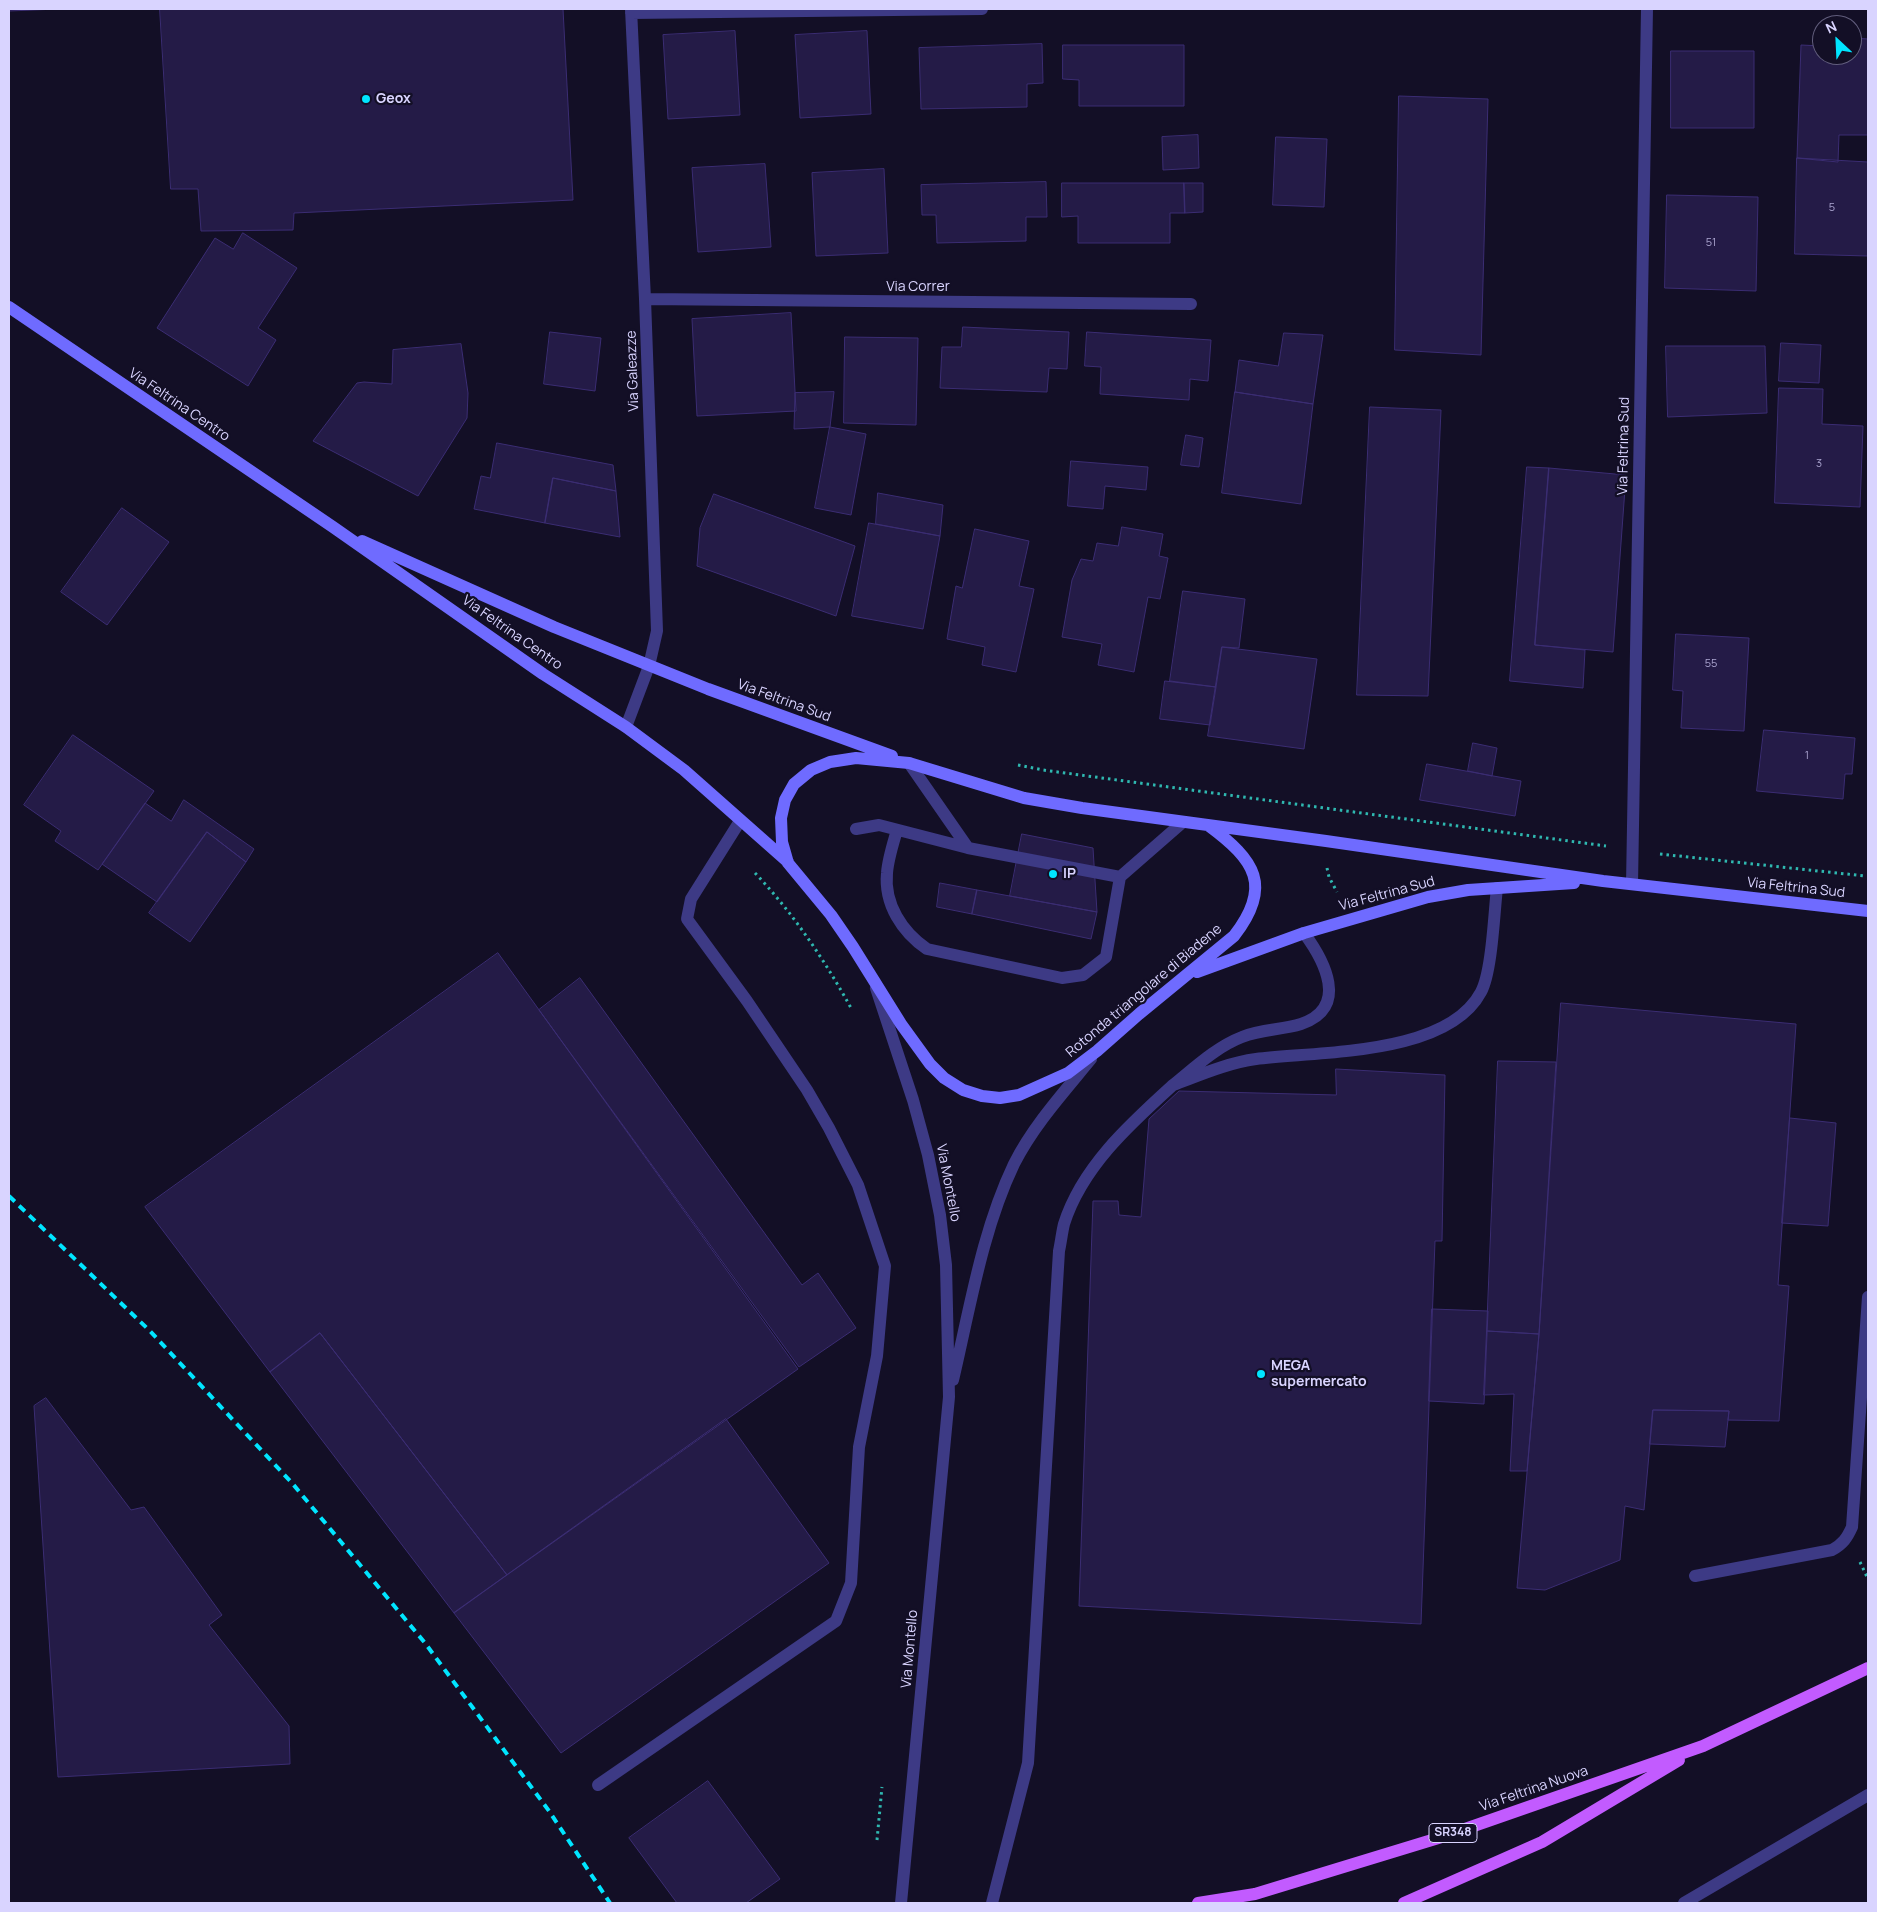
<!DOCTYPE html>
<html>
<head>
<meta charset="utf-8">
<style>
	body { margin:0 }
	#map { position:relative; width:1877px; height:1912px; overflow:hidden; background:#130f26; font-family:Manrope,sans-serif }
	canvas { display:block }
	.frame { position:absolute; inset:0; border:10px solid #d9d4ff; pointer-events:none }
	.north { position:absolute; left:1812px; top:15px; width:50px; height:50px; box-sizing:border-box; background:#130f26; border:1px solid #625e7d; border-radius:50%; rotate:335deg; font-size:14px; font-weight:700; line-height:20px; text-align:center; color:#d9d4ff }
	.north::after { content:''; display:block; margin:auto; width:18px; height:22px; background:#00e5ff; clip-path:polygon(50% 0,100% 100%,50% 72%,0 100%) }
</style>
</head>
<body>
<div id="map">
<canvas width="1877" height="1912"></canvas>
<div class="frame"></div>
<div class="north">N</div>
</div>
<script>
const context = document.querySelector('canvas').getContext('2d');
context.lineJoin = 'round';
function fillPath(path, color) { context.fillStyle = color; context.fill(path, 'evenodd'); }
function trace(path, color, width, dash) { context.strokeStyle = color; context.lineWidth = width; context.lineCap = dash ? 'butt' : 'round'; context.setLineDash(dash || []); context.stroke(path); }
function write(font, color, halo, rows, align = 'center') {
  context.font = font + ' Manrope,sans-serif'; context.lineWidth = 4.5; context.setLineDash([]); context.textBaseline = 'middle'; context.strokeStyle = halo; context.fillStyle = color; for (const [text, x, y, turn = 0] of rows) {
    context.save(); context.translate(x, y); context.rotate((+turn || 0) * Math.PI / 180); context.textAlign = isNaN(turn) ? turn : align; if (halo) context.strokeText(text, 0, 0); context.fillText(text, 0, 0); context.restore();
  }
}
const building = new Path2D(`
	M 9,9 L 58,9 L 9,11 Z
	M 160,9 L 563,9 L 573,200 L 294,213 L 293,230 L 201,231 L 198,189 L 171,189 Z
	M 735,31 L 740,115 L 668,119 L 663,35 Z
	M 867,31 L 871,114 L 800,118 L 795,35 Z
	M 1852,38 L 1868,39 L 1868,135 L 1839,135 L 1838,162 L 1797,158 L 1801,45 L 1822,46 L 1822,55 L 1852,55 Z
	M 1042,44 L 1043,83 L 1027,84 L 1027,107 L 921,109 L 919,48 Z
	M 1063,45 L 1184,45 L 1184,106 L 1079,106 L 1079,80 L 1063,79 Z
	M 1671,51 L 1754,51 L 1754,128 L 1671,128 Z
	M 1399,96 L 1488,99 L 1481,355 L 1395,350 Z
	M 1198,135 L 1199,168 L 1163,170 L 1162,137 Z
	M 1276,137 L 1327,139 L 1324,207 L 1273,205 Z
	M 1797,158 L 1868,162 L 1868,256 L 1795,254 Z
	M 765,164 L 771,247 L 698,252 L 692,168 Z
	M 884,169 L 888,253 L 816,256 L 812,173 Z
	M 1046,182 L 1047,217 L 1026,217 L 1026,241 L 937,243 L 936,215 L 922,215 L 921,185 Z
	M 1062,183 L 1184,183 L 1185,213 L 1170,213 L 1170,243 L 1078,243 L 1078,216 L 1062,217 Z
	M 1184,183 L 1203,183 L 1203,212 L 1185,213 Z
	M 1667,195 L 1758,197 L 1756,291 L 1665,288 Z
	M 243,233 L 297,268 L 258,328 L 276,340 L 248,386 L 157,328 L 215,238 L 233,249 Z
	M 791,313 L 796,411 L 697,416 L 692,319 Z
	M 963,327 L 1069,332 L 1067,369 L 1049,368 L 1047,392 L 940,388 L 942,347 L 961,347 Z
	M 550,332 L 601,338 L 595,391 L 544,384 Z
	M 1087,332 L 1211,340 L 1208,381 L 1190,379 L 1189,400 L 1100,394 L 1101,367 L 1085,366 Z
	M 1284,333 L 1323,335 L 1313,404 L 1235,392 L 1239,360 L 1278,366 Z
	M 845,337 L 918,338 L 916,425 L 844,423 Z
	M 1781,343 L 1821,345 L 1819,383 L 1779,381 Z
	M 461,344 L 468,393 L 467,418 L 418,496 L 313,441 L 357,383 L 364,382 L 392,384 L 393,350 Z
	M 1666,346 L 1765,346 L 1767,413 L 1668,417 Z
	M 1779,388 L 1823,389 L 1822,424 L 1863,426 L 1860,507 L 1775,503 Z
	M 834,392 L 830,427 L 794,429 L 795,393 Z
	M 1235,392 L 1313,404 L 1301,504 L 1222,493 Z
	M 1370,407 L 1441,410 L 1428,696 L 1357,695 Z
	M 830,427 L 866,434 L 851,515 L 815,508 Z
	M 1186,435 L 1203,438 L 1199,467 L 1181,465 Z
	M 497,443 L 613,465 L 616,491 L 553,478 L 545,523 L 474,509 L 481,476 L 490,478 Z
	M 1071,461 L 1148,467 L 1146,490 L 1105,486 L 1103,509 L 1068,506 Z
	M 1527,467 L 1549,468 L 1535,645 L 1585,650 L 1583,688 L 1510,681 Z
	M 1549,468 L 1626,475 L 1613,652 L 1535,645 Z
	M 553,478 L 616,491 L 620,537 L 545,523 Z
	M 878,493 L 943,505 L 940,536 L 876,524 Z
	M 714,494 L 855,546 L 836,616 L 697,566 L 700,528 Z
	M 122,508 L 169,542 L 107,625 L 61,592 Z
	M 869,523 L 940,536 L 923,629 L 852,616 Z
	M 1122,527 L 1163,534 L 1159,556 L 1168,558 L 1160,599 L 1148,597 L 1134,672 L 1098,665 L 1102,644 L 1062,637 L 1072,580 L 1081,559 L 1093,561 L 1097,543 L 1118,546 Z
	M 975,529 L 1029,541 L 1019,586 L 1034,589 L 1016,672 L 982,665 L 985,647 L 947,639 L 956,586 L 962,588 Z
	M 1183,591 L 1245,599 L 1239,648 L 1222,647 L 1216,687 L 1170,681 Z
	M 1676,634 L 1749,638 L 1744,731 L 1681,728 L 1683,691 L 1673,690 Z
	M 1222,647 L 1317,659 L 1304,749 L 1208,736 Z
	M 1165,681 L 1216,687 L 1210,725 L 1160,719 Z
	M 1764,730 L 1855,738 L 1852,774 L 1845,774 L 1843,799 L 1757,791 Z
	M 73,735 L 154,791 L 98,870 L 55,841 L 61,831 L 24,805 Z
	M 1473,743 L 1497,748 L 1492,776 L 1468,771 Z
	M 1427,764 L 1521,781 L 1515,816 L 1420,800 Z
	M 184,800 L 254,849 L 246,862 L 207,832 L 157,902 L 102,864 L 145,803 L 171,821 Z
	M 207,832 L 246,862 L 190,942 L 149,913 Z
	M 1022,834 L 1093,848 L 1097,912 L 1010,896 Z
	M 940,883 L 977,890 L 972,914 L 937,907 Z
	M 977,890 L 1097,912 L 1091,939 L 972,914 Z
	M 498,953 L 798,1369 L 507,1575 L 320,1333 L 270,1372 L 145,1207 Z
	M 580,978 L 802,1285 L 818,1273 L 856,1328 L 799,1367 L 539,1010 Z
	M 1561,1003 L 1796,1024 L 1778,1285 L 1789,1286 L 1779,1421 L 1728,1420 L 1729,1411 L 1653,1410 L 1644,1510 L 1625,1506 L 1620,1560 L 1545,1590 L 1517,1588 L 1539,1334 Z
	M 1498,1061 L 1556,1062 L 1539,1334 L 1487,1331 Z
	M 1336,1069 L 1445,1075 L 1442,1241 L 1435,1241 L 1421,1624 L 1079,1606 L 1093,1201 L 1118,1201 L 1119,1215 L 1141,1217 L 1149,1119 L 1179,1091 L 1336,1095 Z
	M 1790,1118 L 1836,1123 L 1828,1226 L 1782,1223 Z
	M 1432,1309 L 1488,1311 L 1484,1404 L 1429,1401 Z
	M 1487,1331 L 1539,1334 L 1527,1471 L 1510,1471 L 1514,1394 L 1484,1395 Z
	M 320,1333 L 507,1575 L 454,1613 L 270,1372 Z
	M 46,1398 L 131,1510 L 144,1507 L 222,1615 L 209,1625 L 289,1726 L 290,1764 L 58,1777 L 34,1406 Z
	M 1653,1410 L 1729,1411 L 1725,1447 L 1650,1444 Z
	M 726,1419 L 829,1563 L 561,1753 L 454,1613 Z
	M 708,1781 L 780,1879 L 746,1903 L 677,1903 L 629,1838 Z`);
fillPath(building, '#241b47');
trace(building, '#3b2d73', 1);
trace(new Path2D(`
	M 1018,765 L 1043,770 L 1606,846
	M 1660,854 L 1865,876
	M 1327,868 L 1329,877 L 1337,892
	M 755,873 C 793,913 824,959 851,1008
	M 1860,1562 L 1868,1579
	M 877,1840 L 882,1787`), '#2fb8b0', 3, [2.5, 4]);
trace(new Path2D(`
	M 909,763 L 968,848 L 1120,877 L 1183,822
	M 856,829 L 879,825 L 968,848
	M 897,830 C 893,844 888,859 887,873 C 884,904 902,932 927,949 L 1062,978 L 1083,975 L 1106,957 L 1120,877
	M 1304,933 C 1324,960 1350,1008 1301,1024 C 1282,1030 1261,1029 1242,1037 C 1216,1047 1194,1068 1173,1085 C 1200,1075 1227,1063 1256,1059 C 1319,1051 1447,1056 1481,992 C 1492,972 1494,913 1497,888
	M 598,1785 L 836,1621 L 851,1583 L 859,1447 L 877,1356 L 885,1266 L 858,1185 L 829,1128 L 807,1090 L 747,1001 L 687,919 L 691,899 L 740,821
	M 992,1903 L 1028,1763 L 1059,1251 C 1061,1242 1062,1232 1064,1224 C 1082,1167 1130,1124 1173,1085`), '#3d3a85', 12);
trace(new Path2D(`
	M 631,13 L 982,9
	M 645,299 L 1191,304
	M 626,727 L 649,666 L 657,631 L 645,299 L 631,9
	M 1632,884 L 1647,9
	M 1695,1576 L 1832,1550 C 1843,1544 1847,1538 1852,1527 L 1868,1297
	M 1684,1903 L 1868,1795`), '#3d3a85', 12);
trace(new Path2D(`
	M 876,988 L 913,1100 L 928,1155 L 940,1215 L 946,1265 L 949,1397 L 901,1903
	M 953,1380 C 970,1308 982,1231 1014,1164 C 1033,1126 1064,1092 1091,1059`), '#3d3a85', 12);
trace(new Path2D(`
	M 9,307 L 333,527 L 543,674 L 626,727 L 684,770 L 788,862
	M 362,541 L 554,627 L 708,689 L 892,756
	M 1209,826 C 1255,860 1273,886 1234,936 L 1139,1014 L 1097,1051 L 1068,1073 L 1019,1095 L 1000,1098 L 982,1096 L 963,1090 L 944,1078 L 930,1064 L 901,1024 L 853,947 L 831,915 L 788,863 L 782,842 L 781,818 L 785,800 L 794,784 L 811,770 L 830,762 L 856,758 L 909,763 L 1024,798 L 1082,808 L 1326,841 L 1603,881 L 1868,911
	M 1197,972 L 1304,933 L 1428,897 L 1468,890 L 1574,883`), '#6f6bff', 12);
trace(new Path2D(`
	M 1198,1903 L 1255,1894 L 1445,1836 L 1703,1746 L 1868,1668
	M 1404,1903 L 1542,1842 L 1679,1760`), '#c25bff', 12);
trace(new Path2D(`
	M 9,1196 L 150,1331 L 292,1483 L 425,1643 L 549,1811 L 610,1903`), '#00e5ff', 4, [8, 6]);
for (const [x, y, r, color] of [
	[366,99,5,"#00e5ff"],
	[1053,874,5,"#00e5ff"],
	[1261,1374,5,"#00e5ff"]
]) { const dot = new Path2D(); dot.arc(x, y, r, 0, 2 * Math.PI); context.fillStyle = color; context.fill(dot); trace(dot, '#130f26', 2); }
write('11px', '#aca6d1', null, [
	["5",1832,208],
	["51",1711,243],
	["3",1819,464],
	["55",1711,664],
	["1",1807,756]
]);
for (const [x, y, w] of [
	[1453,1833,48]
]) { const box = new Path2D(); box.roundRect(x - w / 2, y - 9.5, w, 19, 4); context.fillStyle = '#130f26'; context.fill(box); trace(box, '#d9d4ff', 1); }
write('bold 12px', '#d9d4ff', null, [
	["SR348",1453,1833]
]);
write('bold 14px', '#d9d4ff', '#130f26', [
	["Geox",376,99],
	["IP",1063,874],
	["MEGA",1271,1366],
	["supermercato",1271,1382]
], 'left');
write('14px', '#d9d4ff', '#130f26', [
	["Via Correr",918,287],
	["Via Galeazze",633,371,-92],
	["Via Feltrina Centro",179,405,34],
	["Via Feltrina Sud",1624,446,-89],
	["Via Feltrina Centro",512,633,35],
	["Via Feltrina Sud",784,701,20],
	["Via Feltrina Sud",1796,888,6],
	["Via Feltrina Sud",1387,894,-15],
	["Rotonda triangolare di Biadene",1144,991,-40],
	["Via Montello",948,1183,79],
	["Via Montello",910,1649,-85],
	["Via Feltrina Nuova",1534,1789,-19]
]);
</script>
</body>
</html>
